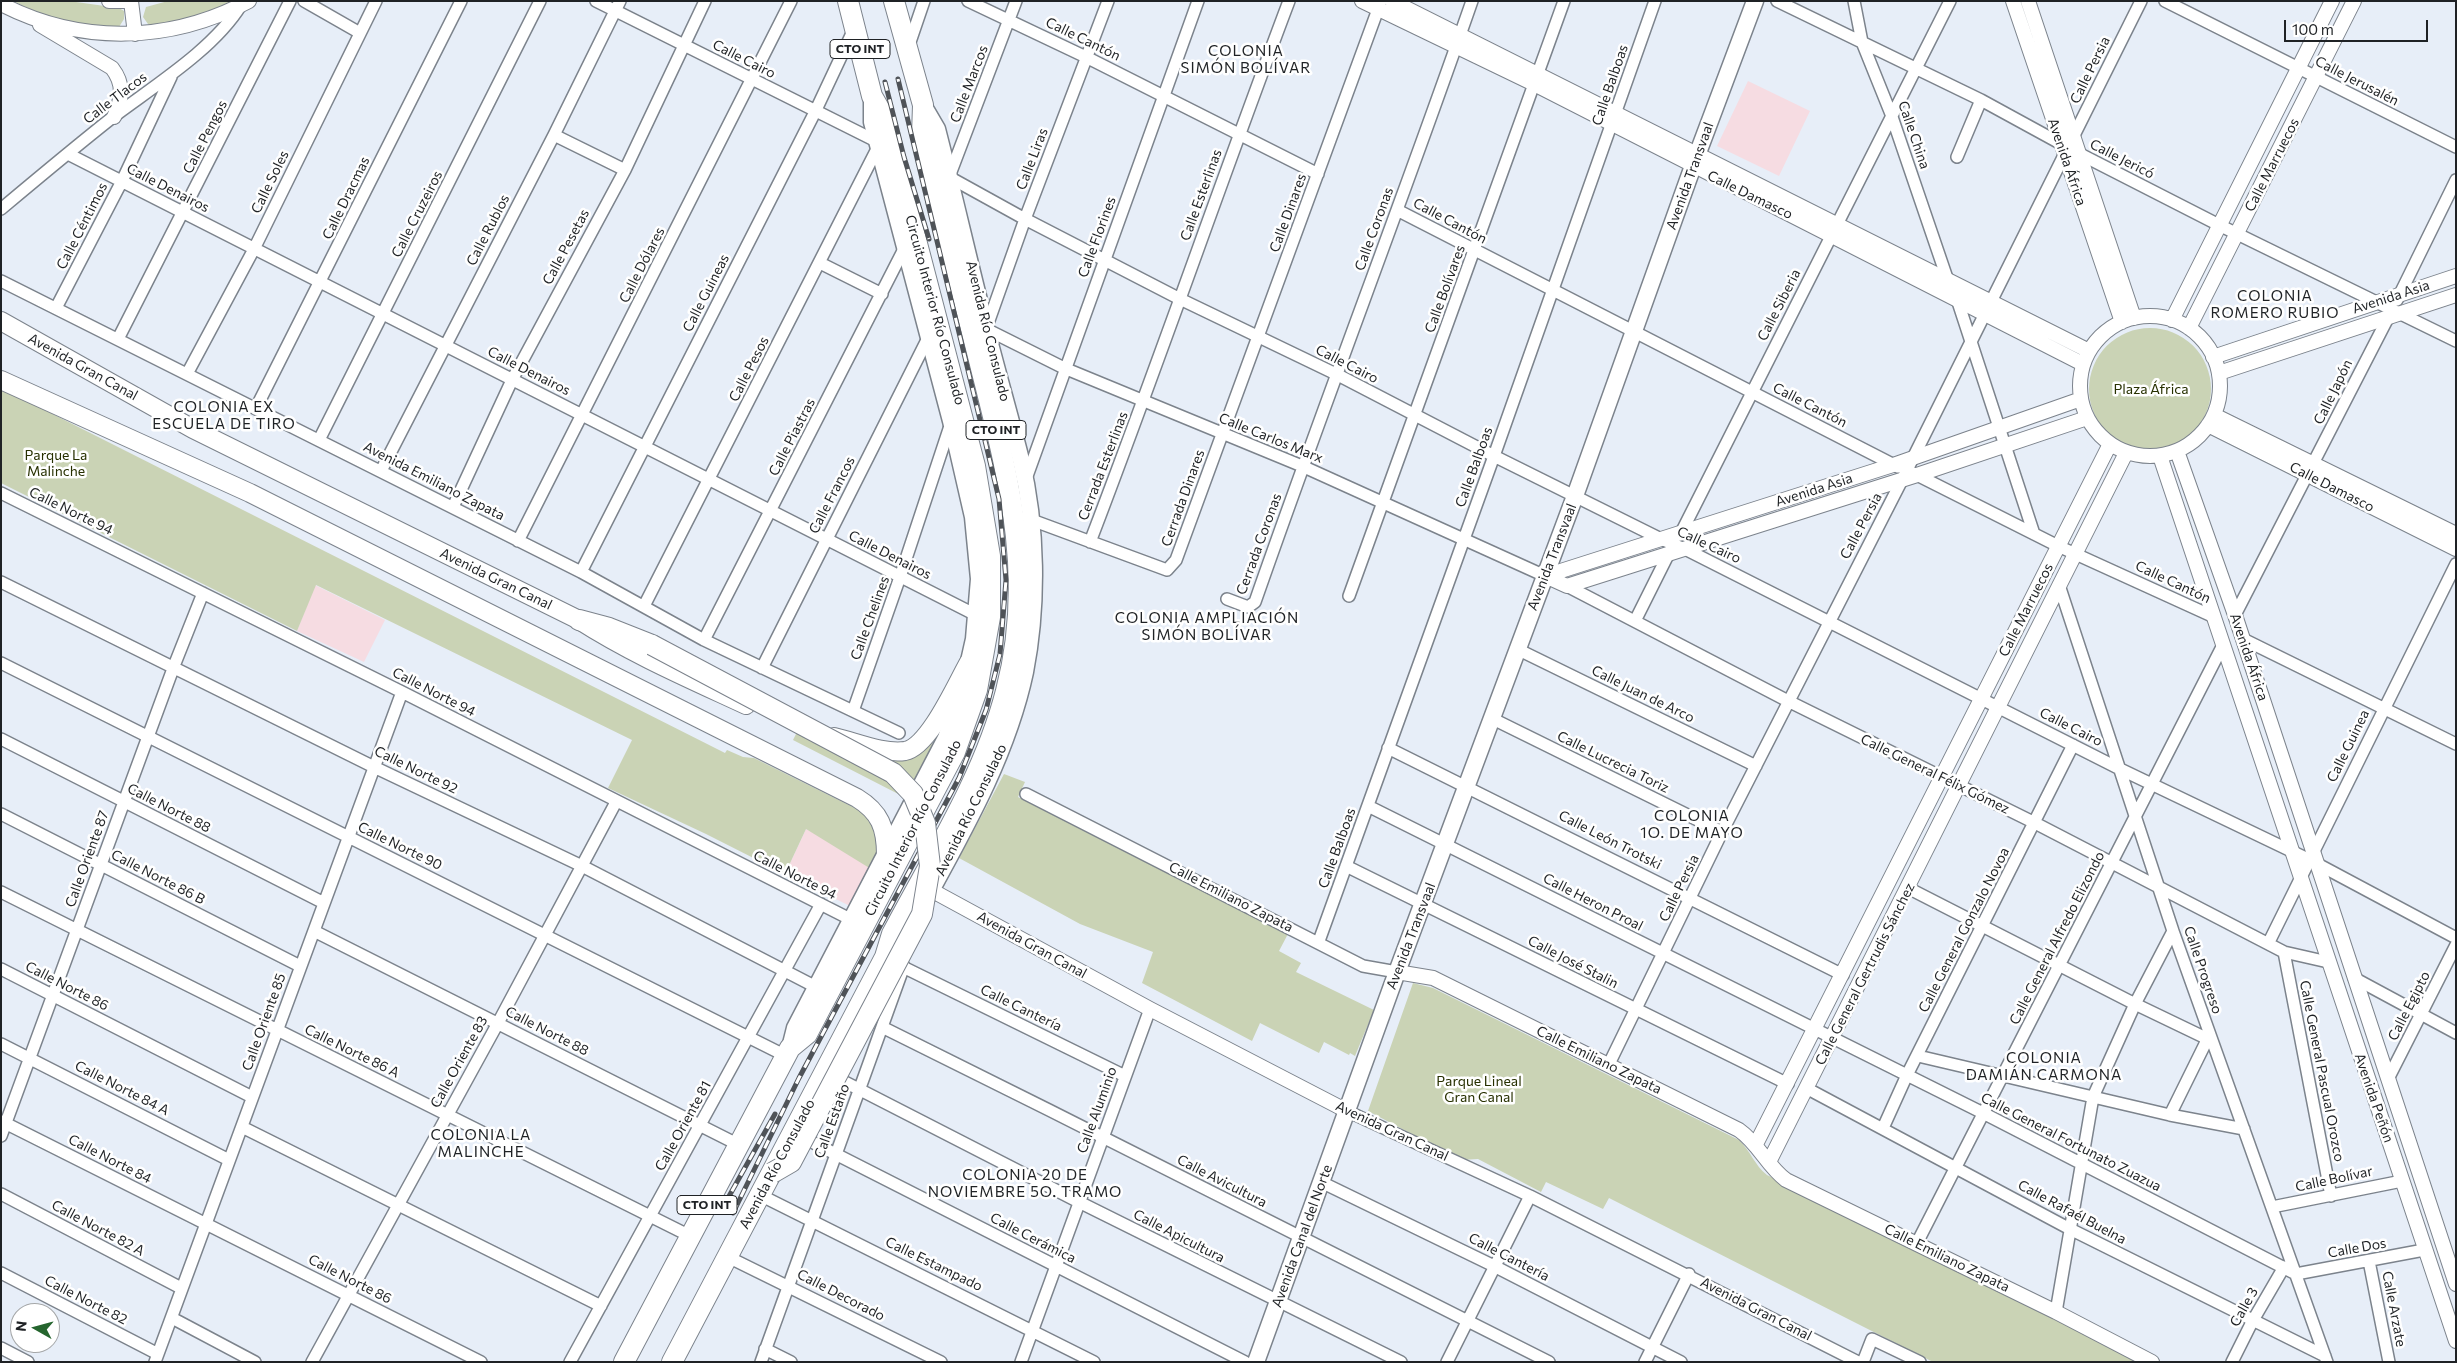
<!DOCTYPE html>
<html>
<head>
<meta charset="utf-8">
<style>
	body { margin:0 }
	#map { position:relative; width:2457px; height:1363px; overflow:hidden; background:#e7eef8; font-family:Commissioner,sans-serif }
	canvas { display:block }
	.frame { position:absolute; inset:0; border:2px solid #1f2225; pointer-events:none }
	.north { position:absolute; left:10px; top:1303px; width:50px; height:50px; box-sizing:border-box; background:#fff; border:1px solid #a5a7a8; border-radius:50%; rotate:277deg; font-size:14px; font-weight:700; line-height:20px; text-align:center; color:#1f2225 }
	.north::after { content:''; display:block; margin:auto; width:18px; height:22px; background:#25652e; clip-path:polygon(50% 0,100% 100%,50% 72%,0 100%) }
	.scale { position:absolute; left:2284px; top:20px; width:144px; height:22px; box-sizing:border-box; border:2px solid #1f2225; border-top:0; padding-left:6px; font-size:15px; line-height:18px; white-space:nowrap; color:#1f2225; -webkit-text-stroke:4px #fff; paint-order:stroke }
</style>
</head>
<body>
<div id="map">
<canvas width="2457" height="1363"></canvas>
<div class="frame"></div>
<div class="north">N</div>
<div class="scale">100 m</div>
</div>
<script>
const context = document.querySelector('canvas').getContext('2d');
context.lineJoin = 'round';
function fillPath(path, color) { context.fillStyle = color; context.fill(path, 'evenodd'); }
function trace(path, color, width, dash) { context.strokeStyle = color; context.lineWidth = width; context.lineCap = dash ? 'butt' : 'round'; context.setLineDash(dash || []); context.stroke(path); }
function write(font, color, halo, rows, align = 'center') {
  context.font = font + ' Commissioner,sans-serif'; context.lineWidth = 5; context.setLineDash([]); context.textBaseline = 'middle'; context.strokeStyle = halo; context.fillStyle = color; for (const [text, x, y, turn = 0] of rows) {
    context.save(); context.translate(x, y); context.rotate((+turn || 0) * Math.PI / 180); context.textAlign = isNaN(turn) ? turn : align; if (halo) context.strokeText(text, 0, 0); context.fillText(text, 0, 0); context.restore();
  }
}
fillPath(new Path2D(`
	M 1748,81 L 1810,111 L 1779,176 L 1717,146 Z
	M 315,585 L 385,620 L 364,662 L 297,631 Z
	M 806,829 L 867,861 L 871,869 L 852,907 L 785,874 Z`), '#f6dce2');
fillPath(new Path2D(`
	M 13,1 L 69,1 L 119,8 L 124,11 L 124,19 L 119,27 C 90,31 39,15 13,1 Z
	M 168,1 L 237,1 L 216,12 L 154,26 L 148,24 L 143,17 L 146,7 Z
	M2089 389a61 61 0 1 1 122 0a61 61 0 1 1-122 0Z
	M 1,388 L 725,753 L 727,750 L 743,757 L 754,758 L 857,809 L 887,831 L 871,869 L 806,829 L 785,874 L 706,834 L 608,788 L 632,740 L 316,585 L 297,631 L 1,483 Z
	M 797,732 L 894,757 L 936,742 L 908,799 L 793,740 Z
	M 1004,774 L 1025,782 L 1018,797 L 1289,932 L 1279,951 L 1301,963 L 1296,972 L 1374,1010 L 1355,1056 L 1350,1053 L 1349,1055 L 1324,1042 L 1319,1053 L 1260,1023 L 1252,1041 L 1142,983 L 1153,952 L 1080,924 L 959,858 Z
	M 1413,983 L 1433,988 L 1739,1140 C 1750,1150 1755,1166 1767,1175 L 2145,1362 L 1933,1362 L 1609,1198 L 1603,1209 L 1546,1182 L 1541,1192 L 1478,1159 L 1461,1160 L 1368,1111 Z`), '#cad3b5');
const minor = new Path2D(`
	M 304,1 L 360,33
	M 596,1 L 878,142
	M 968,1 L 1088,58 L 1318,174
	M 1016,1 L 949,177 L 1025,219 L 1180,299 L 1338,375 L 1494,456 L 1663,540 L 1685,549 L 2118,768 L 2310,860 L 2456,938
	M 1108,1 L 1025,219 L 986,329 L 1064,368 L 1302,466 L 1545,576
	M 1777,1 L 1981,100 L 2078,153 L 2219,225 L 2456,341
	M 1854,1 L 1862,42 L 1891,114 L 1947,278
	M 2165,1 L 2456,147
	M 909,45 L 924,1
	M 554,135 L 625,170
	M 68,154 L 976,615
	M 1957,157 L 1981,100
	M 1,209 C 38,178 75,147 113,117 C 154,86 214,49 241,5
	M 1397,210 L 1898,467
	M 820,263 L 882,294
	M 1,281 L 581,572 L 704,640 L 899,733
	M 2397,300 L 2456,180
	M 1958,302 L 2034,534
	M 56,308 L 122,181 L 171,77
	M 118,339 L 290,1
	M 187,374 L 254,249 L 376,1
	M 256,408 L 461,1
	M 319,440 L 540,1
	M 381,471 L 554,135 L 620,1
	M 1913,473 L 2058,546 L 2214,617
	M 1026,479 L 1198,1
	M 1,493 L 402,692 L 852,920
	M 453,507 L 512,380 L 625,170 L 705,1
	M 1029,519 L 1167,570 L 1176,560 L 1381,1
	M 1680,535 L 1950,1
	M 518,541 L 791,1
	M 1090,542 C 1159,362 1221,181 1289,1
	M 581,572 L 815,112 L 854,29
	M 1,582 L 374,767 L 582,866 L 816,987
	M 2059,585 L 2173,931 L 2327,1362
	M 1567,586 L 1788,701 L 2035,823 L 2284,952 L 2328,962
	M 1349,596 L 1564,1
	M 1227,599 L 1248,607 L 1255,602 C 1325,401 1402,202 1472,1
	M 644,606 L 879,145
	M 2235,615 L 2390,314
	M 1635,621 L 1670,551
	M 2243,639 L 2456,744
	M 704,640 L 905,247
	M 1517,649 L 1756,766
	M 1,663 L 786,1056
	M 762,668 L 929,336
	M 853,711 L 900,577 L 951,423
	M 1491,718 L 1722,832
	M 1,739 L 324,903
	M 1388,748 L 1843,975
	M 1026,794 L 1363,966 L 1397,972
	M 1368,806 L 1983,1113 L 2296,1274 L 2424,1250
	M 1,814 L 300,966
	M 1346,866 L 1788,1084
	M 1908,888 L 2135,1004 L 2212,1041
	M 1,892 L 690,1236
	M 314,931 L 739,1145
	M 1319,941 L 1494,456 L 1655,1
	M 2269,942 L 2456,564
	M 2284,952 L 2331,1196
	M 903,967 L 1125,1076
	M 1,969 L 252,1097
	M 2354,978 L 2456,1033
	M 882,1027 C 1105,1137 1326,1250 1549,1362
	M 1,1044 L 229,1160
	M 1918,1056 L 2170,1115 L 2244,1129
	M 1609,1064 L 1722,832 L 1903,478 L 2141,1
	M 839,1079 L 1079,1202 L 1401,1362
	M 2388,1079 L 2456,945
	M 1808,1089 L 2070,1229 L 2325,1356
	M 1347,1111 L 1530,1196 L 1858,1362
	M 2170,1115 L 2208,1038
	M 1,1121 L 481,1362
	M 242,1127 L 601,1306
	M 1883,1128 L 1907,1075 L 2073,745
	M 1,1136 L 174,666 L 203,593
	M 808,1140 L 1245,1362
	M 1321,1182 L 1494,1266 L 1681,1362
	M 1,1194 L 181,1288
	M 760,1195 L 1094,1362
	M 2272,1207 L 2402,1181
	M 1917,1243 L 2223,645
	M 728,1257 L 941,1362
	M 2369,1261 L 2389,1362
	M 1,1273 L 158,1354
	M 2056,1312 L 2093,1097 L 2135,1004 L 2173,931
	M 172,1318 L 255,1362
	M 1,1348 L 28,1362
	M 765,1349 L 791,1362
	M 155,1362 L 402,692
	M 312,1362 L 498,1023 L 616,802
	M 570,1362 L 821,904
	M 761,1362 L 904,966
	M 1021,1362 L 1150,1009
	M 1447,1362 L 1530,1196
	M 1645,1362 L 1689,1274
	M 1863,1362 L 1872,1339 L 1920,1362
	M 2232,1362 L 2252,1322 L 2284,1267`);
const tertiary = new Path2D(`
	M 109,1 L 131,1
	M 131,1 L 135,34
	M 1362,1 L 1534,84 L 2083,364
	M 1392,1 L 2089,351
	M 2013,1 L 2122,322
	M 2028,1 L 2134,318
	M 1,4 C 80,45 170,43 249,1
	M 40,25 L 112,68 C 125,85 122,99 114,117
	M2080 386a70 70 0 1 1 140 0a70 70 0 1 1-140 0Z
	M 2172,320 L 2332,1
	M 2189,328 L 2354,1
	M 2213,357 L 2456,276
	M 2219,373 L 2456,295
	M 2214,415 L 2456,534
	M 2208,425 L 2456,549
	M 2177,451 L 2235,615 L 2456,1284
	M 2160,456 L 2456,1341
	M 1545,576 L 1567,586 L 1917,475 L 2087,418
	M 1545,576 L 1893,465 L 2081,399
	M 931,890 L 1150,1009 L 1347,1111
	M 1397,972 L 1433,978 L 1739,1130 C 1759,1144 1767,1166 1786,1180 L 2056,1312 L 2152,1362
	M 1756,1144 L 2110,444
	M 1769,1162 L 2126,453`);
const secondary = new Path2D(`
	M 923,105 L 937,129 C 954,195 969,262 986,328 C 997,372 1010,416 1021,460 C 1037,526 1038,605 1025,672 C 1008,752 967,825 928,896
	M 790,1048 L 795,1028 L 946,738 L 963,688 L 974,639 L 979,579 L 973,517 L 951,421 L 872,122 L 872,96
	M 1256,1362 L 1397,972 L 1575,496 L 1693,166 L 1755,1`);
const primary = new Path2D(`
	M 1,321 L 193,429 L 579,620 C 632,654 690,679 746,705
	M 1,380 L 250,493 L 857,798 C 880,812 886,828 886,855
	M 834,737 C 856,742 883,754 905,751 C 929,747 957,683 969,662`);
const motorway = new Path2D(`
	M 579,620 L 609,628 L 652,645
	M 624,1362 L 790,1048 L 807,1034 L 955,752 L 977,690 L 990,617 L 990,556 L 975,466 L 884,117 L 872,96 L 848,1
	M 672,1362 L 885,957 L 892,934 C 933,856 984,777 1006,691 C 1037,572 1006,470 978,356 C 959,282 941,209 922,135 L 923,105 L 894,1`);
trace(minor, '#7c838c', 14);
trace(tertiary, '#7c838c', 16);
trace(secondary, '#7c838c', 19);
trace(primary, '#7c838c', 20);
trace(motorway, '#7c838c', 22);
trace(minor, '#fff', 11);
trace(tertiary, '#fff', 14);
trace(secondary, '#fff', 16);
trace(primary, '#fff', 18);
trace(motorway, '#fff', 20);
const rail = new Path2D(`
	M 885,82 L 904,157 L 929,239
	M 723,1207 L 775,1114
	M 733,1213 L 799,1078 L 959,778 L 986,710 L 1000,654 L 1006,580 L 999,499 L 898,79`);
trace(rail, '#4f5358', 5);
trace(rail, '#fff', 3, [9]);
const motorwayBridge = new Path2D(`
	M 652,645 L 893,773 L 913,794 L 925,823 L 930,866 L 922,914 L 791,1162 L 772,1173`);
trace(motorwayBridge, '#7c838c', 22, []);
trace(motorwayBridge, '#fff', 20);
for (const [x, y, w] of [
	[860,49,60],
	[996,430,60],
	[707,1205,60]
]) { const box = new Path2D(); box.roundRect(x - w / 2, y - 9.5, w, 19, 4); context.fillStyle = '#fff'; context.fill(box); trace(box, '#1f2225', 1); }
write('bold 12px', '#1f2225', null, [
	["CTO INT",860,49],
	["CTO INT",996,430],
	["CTO INT",707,1205]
]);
write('14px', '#1f2225', '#fff', [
	["Calle Cantón",1083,39,26],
	["Calle Cairo",744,59,27],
	["Calle Persia",2090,70,-64],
	["Calle Jerusalén",2357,81,27],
	["Calle Marcos",969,84,-69],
	["Calle Balboas",1610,85,-71],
	["Calle Tlacos",115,98,-37],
	["Calle China",1914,135,71],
	["Calle Pengos",205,137,-63],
	["Calle Liras",1032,159,-69],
	["Calle Jericó",2122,159,27],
	["Avenida África",2067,162,71],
	["Calle Marruecos",2272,165,-63],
	["Avenida Transvaal",1690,176,-70],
	["Calle Soles",270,182,-64],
	["Calle Denairos",168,188,27],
	["Calle Esterlinas",1201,195,-70],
	["Calle Damasco",1750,195,26],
	["Calle Dracmas",346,198,-64],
	["Calle Dinares",1288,213,-70],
	["Calle Cruzeiros",417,214,-63],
	["Calle Cantón",1450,221,28],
	["Calle Céntimos",82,226,-63],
	["Calle Coronas",1374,229,-70],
	["Calle Rublos",488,230,-63],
	["Calle Florines",1097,237,-70],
	["Calle Pesetas",566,247,-62],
	["Calle Dólares",642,265,-63],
	["Calle Bolívares",1445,289,-70],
	["Calle Guineas",706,293,-63],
	["Avenida Asia",2391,297,-18],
	["Calle Siberia",1779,305,-63],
	["Circuito Interior Río Consulado",935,310,75],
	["Avenida Río Consulado",988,331,76],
	["Calle Cairo",1347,364,27],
	["Avenida Gran Canal",83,367,29],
	["Calle Pesos",749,369,-63],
	["Calle Denairos",529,371,27],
	["Calle Japón",2333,392,-64],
	["Calle Cantón",1810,405,27],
	["Calle Piastras",792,437,-63],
	["Calle Carlos Marx",1271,438,22],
	["Cerrada Esterlinas",1103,466,-69],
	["Calle Balboas",1474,467,-70],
	["Avenida Emiliano Zapata",434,481,27],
	["Calle Damasco",2332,487,27],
	["Avenida Asia",1814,490,-18],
	["Calle Francos",832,495,-63],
	["Cerrada Dinares",1183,498,-70],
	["Calle Norte 94",71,511,26],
	["Calle Persia",1861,526,-62],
	["Cerrada Coronas",1259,544,-70],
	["Calle Cairo",1709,545,25],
	["Calle Denairos",890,555,27],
	["Avenida Transvaal",1552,557,-69],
	["Avenida Gran Canal",496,579,26],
	["Calle Cantón",2173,582,25],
	["Calle Marruecos",2026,610,-63],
	["Calle Chelines",870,618,-70],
	["Avenida África",2249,657,71],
	["Calle Norte 94",434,692,27],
	["Calle Juan de Arco",1643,694,26],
	["Calle Cairo",2071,727,27],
	["Calle Guinea",2348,746,-64],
	["Calle Lucrecia Toriz",1613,762,26],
	["Calle Norte 92",416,770,26],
	["Calle General Félix Gómez",1935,774,26],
	["Calle Norte 88",169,808,27],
	["Avenida Río Consulado",971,810,-64],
	["Circuito Interior Río Consulado",913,828,-63],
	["Calle León Trotski",1610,840,27],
	["Calle Norte 90",400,846,26],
	["Calle Balboas",1337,848,-70],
	["Calle Oriente 87",87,859,-70],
	["Calle Norte 94",795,875,27],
	["Calle Norte 86 B",158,877,27],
	["Calle Persia",1679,888,-64],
	["Calle Emiliano Zapata",1231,897,27],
	["Calle Heron Proal",1593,902,27],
	["Calle General Gonzalo Novoa",1964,930,-63],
	["Avenida Transvaal",1411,936,-69],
	["Calle General Alfredo Elizondo",2057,938,-63],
	["Avenida Gran Canal",1032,945,29],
	["Calle José Stalin",1573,962,27],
	["Calle Progreso",2203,970,71],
	["Calle General Gertrudis Sánchez",1865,974,-63],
	["Calle Norte 86",67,986,27],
	["Calle Egipto",2409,1006,-63],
	["Calle Cantería",1021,1008,26],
	["Calle Oriente 85",264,1022,-70],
	["Calle Norte 88",547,1031,27],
	["Calle Norte 86 A",352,1051,26],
	["Calle Emiliano Zapata",1599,1060,26],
	["Calle Oriente 83",459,1062,-61],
	["Calle General Pascual Orozco",2322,1071,79],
	["Calle Norte 84 A",122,1088,27],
	["Avenida Peñón",2374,1098,71],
	["Calle Aluminio",1097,1110,-70],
	["Calle Estaño",832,1121,-70],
	["Calle Oriente 81",683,1126,-61],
	["Avenida Gran Canal",1392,1131,25],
	["Calle General Fortunato Zuazua",2071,1142,27],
	["Calle Norte 84",110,1159,27],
	["Avenida Río Consulado",777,1164,-62],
	["Calle Bolívar",2334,1179,-12],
	["Calle Avicultura",1222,1181,27],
	["Calle Rafaél Buelna",2072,1212,28],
	["Calle Norte 82 A",98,1228,28],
	["Calle Apicultura",1179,1236,27],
	["Avenida Canal del Norte",1302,1236,-70],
	["Calle Cerámica",1033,1238,27],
	["Calle Dos",2357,1248,-10],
	["Calle Cantería",1509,1257,27],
	["Calle Emiliano Zapata",1947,1258,26],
	["Calle Estampado",934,1264,26],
	["Calle Norte 86",350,1279,27],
	["Calle Decorado",841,1295,27],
	["Calle Norte 82",86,1300,27],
	["Calle 3",2244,1307,-61],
	["Avenida Gran Canal",1756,1309,27],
	["Calle Arzate",2394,1309,79]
]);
write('14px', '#273000', '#fff', [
	["Plaza África",2151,389],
	["Parque La",56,455],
	["Malinche",56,471],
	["Parque Lineal",1479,1081],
	["Gran Canal",1479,1097]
]);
context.letterSpacing = '1px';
write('15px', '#1f2225', '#fff', [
	["COLONIA",1246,51],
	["SIMÓN BOLÍVAR",1246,68],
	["COLONIA",2275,296],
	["ROMERO RUBIO",2275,313],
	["COLONIA EX",224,407],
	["ESCUELA DE TIRO",224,424],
	["COLONIA AMPLIACIÓN",1207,618],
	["SIMÓN BOLÍVAR",1207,635],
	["COLONIA",1692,816],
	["1O. DE MAYO",1692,833],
	["COLONIA",2044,1058],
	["DAMIÁN CARMONA",2044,1075],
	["COLONIA LA",481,1135],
	["MALINCHE",481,1152],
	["COLONIA 20 DE",1025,1175],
	["NOVIEMBRE 5O. TRAMO",1025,1192]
]);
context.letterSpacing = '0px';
</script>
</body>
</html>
